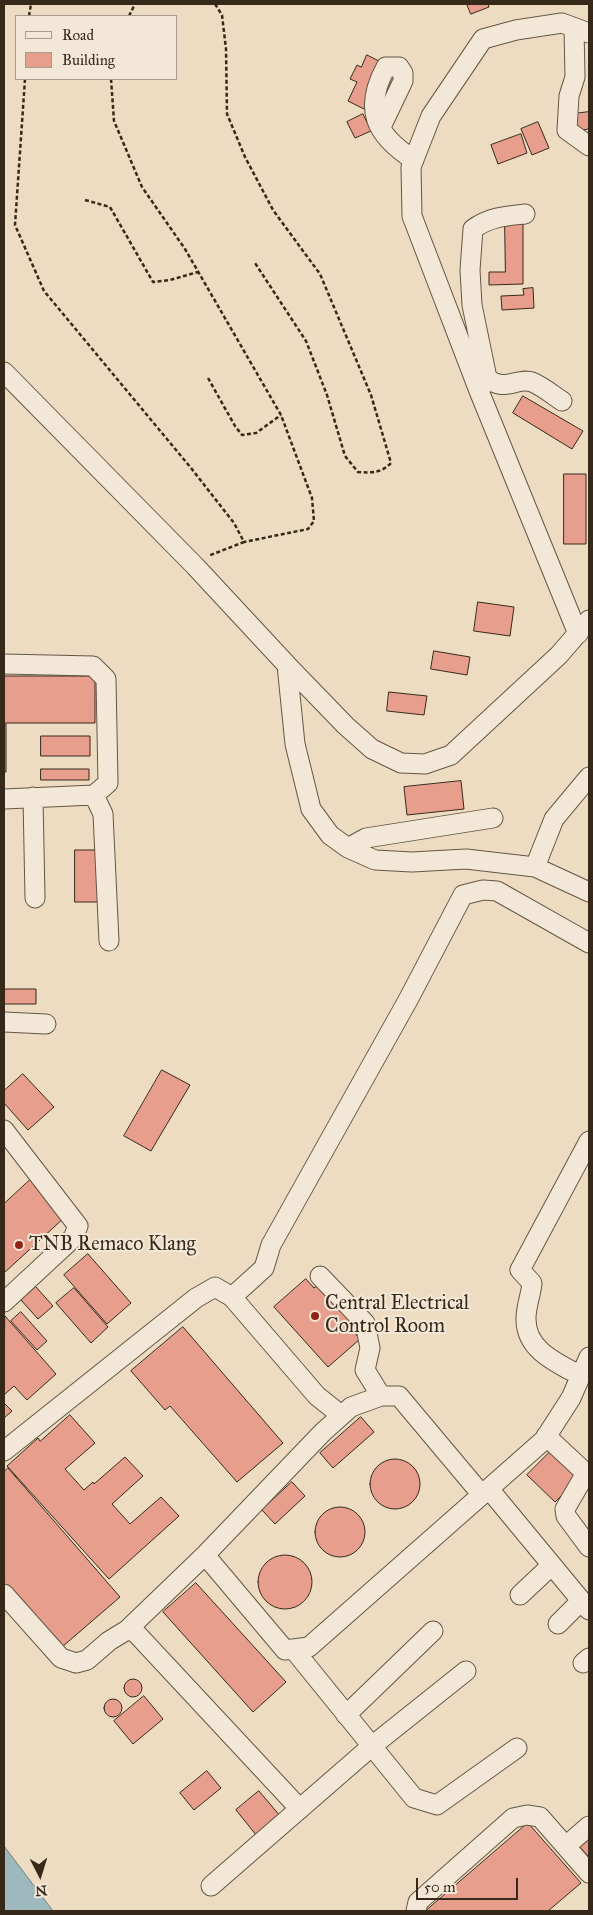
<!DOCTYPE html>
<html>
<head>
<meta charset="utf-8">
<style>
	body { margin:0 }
	#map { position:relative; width:593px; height:1915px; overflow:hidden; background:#eddcc1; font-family:"IM FELL Great Primer",serif }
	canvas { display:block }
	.frame { position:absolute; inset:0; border:5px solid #36291a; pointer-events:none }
	.legend { position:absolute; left:15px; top:15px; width:162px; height:65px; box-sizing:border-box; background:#f3e8d7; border:1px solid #a79c8b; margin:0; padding:6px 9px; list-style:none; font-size:15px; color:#36291a }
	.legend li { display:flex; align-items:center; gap:10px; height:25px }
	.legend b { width:25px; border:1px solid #a79c8b }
	.north { position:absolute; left:15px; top:1850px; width:50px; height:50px; -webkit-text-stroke:4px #f3e8d7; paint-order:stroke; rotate:175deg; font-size:14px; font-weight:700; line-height:20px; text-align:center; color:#36291a }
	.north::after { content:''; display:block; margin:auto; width:18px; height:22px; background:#36291a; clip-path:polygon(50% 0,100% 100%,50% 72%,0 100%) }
	.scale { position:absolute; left:416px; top:1878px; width:102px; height:22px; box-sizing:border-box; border:2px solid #36291a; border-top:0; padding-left:6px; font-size:15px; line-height:18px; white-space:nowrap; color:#36291a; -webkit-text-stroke:4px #f3e8d7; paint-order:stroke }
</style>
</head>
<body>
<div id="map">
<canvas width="593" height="1915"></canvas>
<div class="frame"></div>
<ul class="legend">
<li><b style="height:6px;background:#f3e8d7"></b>Road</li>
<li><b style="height:14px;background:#e79e8d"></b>Building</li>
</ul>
<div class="north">N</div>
<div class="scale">50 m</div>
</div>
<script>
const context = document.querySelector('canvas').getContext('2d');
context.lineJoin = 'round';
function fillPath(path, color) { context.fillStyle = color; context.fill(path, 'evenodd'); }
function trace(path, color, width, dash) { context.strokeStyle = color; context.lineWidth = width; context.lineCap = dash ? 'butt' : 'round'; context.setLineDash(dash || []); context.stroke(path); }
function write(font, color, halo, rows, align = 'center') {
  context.font = font + ' "IM FELL Great Primer",serif'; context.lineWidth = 4; context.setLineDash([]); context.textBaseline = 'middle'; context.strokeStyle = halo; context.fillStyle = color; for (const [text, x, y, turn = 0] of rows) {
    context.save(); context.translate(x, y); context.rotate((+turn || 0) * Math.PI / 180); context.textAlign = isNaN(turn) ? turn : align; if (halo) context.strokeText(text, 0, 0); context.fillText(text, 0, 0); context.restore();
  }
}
const water = new Path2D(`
	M 4,1846 L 53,1911 L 4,1911 Z`);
fillPath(water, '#9db9bd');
trace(water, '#747f7c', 1);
const building = new Path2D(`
	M 467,4 L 488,4 L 489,7 L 471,14 Z
	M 367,55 L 383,63 L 380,70 L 396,78 L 387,96 L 371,88 L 366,110 L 348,101 L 357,82 L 350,79 L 357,65 L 361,67 Z
	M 589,112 L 589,129 L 575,131 L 573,114 Z
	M 363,114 L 371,131 L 355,138 L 347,122 Z
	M 538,122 L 549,148 L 532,155 L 521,129 Z
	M 521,134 L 527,153 L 498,164 L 491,145 Z
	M 505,224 L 523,224 L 523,284 L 489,285 L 489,272 L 505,272 Z
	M 533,288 L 534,308 L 502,310 L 501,296 L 524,295 L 523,289 Z
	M 523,396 L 583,431 L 572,449 L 513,413 Z
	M 564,474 L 586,474 L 586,544 L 564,544 Z
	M 478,602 L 514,607 L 510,636 L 474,631 Z
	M 434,651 L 470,657 L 467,675 L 431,669 Z
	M 4,676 L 95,676 L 95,723 L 4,723 Z
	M 389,692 L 427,696 L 424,715 L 387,711 Z
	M 4,724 L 6,724 L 6,772 L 4,772 Z
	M 41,736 L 90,736 L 90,756 L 41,756 Z
	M 41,769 L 89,769 L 89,780 L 41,780 Z
	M 461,781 L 464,809 L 407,815 L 404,787 Z
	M 75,850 L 100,850 L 100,902 L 75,902 Z
	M 4,989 L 36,989 L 36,1004 L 4,1004 Z
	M 162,1070 L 190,1085 L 151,1151 L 124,1136 Z
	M 23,1074 L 54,1107 L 28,1130 L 4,1103 L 4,1091 Z
	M 30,1180 L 65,1217 L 4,1273 L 4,1204 Z
	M 88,1254 L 131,1303 L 107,1324 L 64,1275 Z
	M 306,1279 L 314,1288 L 319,1284 L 356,1325 L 351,1329 L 360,1339 L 328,1367 L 274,1307 Z
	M 36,1287 L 53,1306 L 38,1319 L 21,1300 Z
	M 74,1288 L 108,1327 L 91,1343 L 56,1303 Z
	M 21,1312 L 47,1341 L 37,1350 L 11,1321 Z
	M 5,1316 L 56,1374 L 27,1400 L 14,1386 L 5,1394 L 4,1392 Z
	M 183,1327 L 283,1443 L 237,1482 L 170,1406 L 165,1410 L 131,1371 Z
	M 4,1403 L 12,1411 L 4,1418 Z
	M 70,1415 L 95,1443 L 65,1469 L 84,1490 L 93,1482 L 94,1484 L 125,1457 L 143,1476 L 112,1504 L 130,1524 L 161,1497 L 179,1516 L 109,1579 L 7,1466 L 38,1438 L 40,1441 Z
	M 361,1417 L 374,1432 L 333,1468 L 320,1453 Z
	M 550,1452 L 578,1479 L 555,1502 L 527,1475 Z
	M370 1484a25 25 0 1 1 50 0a25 25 0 1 1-50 0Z
	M 8,1468 L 120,1597 L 55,1653 L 4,1593 L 4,1472 Z
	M 292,1482 L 305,1496 L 275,1524 L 262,1510 Z
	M315 1532a25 25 0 1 1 50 0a25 25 0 1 1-50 0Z
	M258 1582a27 27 0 1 1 54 0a27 27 0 1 1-54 0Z
	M 196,1583 L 286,1682 L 253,1712 L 163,1612 Z
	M124 1688a9 9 0 1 1 18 0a9 9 0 1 1-18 0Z
	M 144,1696 L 163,1719 L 133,1744 L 114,1721 Z
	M104 1708a9 9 0 1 1 18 0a9 9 0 1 1-18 0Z
	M 207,1771 L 221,1788 L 194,1810 L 180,1793 Z
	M 259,1791 L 281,1817 L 257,1836 L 236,1810 Z
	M 528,1823 L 581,1883 L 548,1911 L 428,1911 L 427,1910 Z
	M 589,1833 L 589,1857 L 577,1844 Z`);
fillPath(building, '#e79e8d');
trace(building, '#36291a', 1);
const minor = new Path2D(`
	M 574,28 L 575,77 L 569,96 L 567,130 L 589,146
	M 381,127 L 403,81 L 403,73 L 399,67 L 386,67 C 363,109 375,135 414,160
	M 4,372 L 195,566 L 287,665 L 295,744 L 311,809 L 330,835 L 348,848 L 375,860 L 412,862 L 466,859 L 535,867 L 589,892
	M 487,378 C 504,393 517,377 532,382 C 542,386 553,395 562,401
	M 479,391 L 487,378 L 472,305 L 470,270 L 473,229 C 489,217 506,216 525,214
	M 578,634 L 479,391 L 412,216 L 411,167 L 431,116 L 483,39 L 516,30 L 562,23 L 589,33
	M 4,664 L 93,666 L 106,679 L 108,783 L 94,795 L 4,799
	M 287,665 L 346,726 L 372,749 L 401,763 L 425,764 L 451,755 L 559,655 L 589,620
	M 94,795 L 103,814 L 109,941
	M 33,797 L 35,898
	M 348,848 L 366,838 L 493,818
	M 535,867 L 554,819 L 589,777
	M 4,1022 L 46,1024
	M 4,1130 L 78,1226 L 73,1238 L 4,1302
	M 320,1276 L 365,1323 L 370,1348 L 365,1370 L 381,1396
	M 232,1297 L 264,1268 L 271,1245 L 408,1000 L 463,895 L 483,890 L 497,891 L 589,943
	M 581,1376 C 557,1363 525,1350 526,1318 C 526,1306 531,1295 532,1283 L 520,1270 L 589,1141
	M 546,1436 L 589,1476
	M 4,1451 L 196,1298 L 215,1287 L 232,1297 L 317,1396 L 341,1415
	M 586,1473 L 565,1509 L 566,1516 L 589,1547
	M 489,1489 L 589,1610
	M 205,1555 L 285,1650 L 309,1647 L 544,1440 L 571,1398 L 589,1357
	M 4,1594 L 61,1658 L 76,1663 L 87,1660 L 109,1641 L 127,1630 L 135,1632 L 300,1809
	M 520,1595 L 552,1565
	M 558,1624 L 581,1601
	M 127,1630 L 205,1555 L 323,1432 L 351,1407 L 381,1396 L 399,1396 L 482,1495
	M 294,1650 L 414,1798 L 437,1805 L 517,1748
	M 583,1663 L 589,1658
	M 346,1715 L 433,1631
	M 566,1846 L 589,1826
	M 211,1886 L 372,1746 L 466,1671
	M 416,1911 L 418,1902 L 513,1818 L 527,1815 L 540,1817 L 589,1873`);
trace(minor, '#645644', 21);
trace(new Path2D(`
	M 215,4 L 222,15 L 226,49 L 227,114 L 245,157 L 273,210 L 320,274 L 371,395 L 391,463 C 381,473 372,473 358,472 L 345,456 L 327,395 L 306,341 L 255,263
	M 29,16 L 31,4
	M 129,16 L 135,4
	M 25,79 L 15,225 L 44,291 L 191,468 L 234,523 L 244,542 L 208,556
	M 111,79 L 114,121 L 142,187 L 185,249 L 281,415 L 312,498 L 314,521 L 308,529 L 244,542
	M 85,200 L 110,207 L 153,282 L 170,280 L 198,272
	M 208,378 L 235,426 L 242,435 L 256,433 L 281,415`), '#36291a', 2.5, [4, 2.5]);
trace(minor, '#f3e8d7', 19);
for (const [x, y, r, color] of [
	[19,1245,5,"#8f2418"],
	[315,1316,5,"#8f2418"]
]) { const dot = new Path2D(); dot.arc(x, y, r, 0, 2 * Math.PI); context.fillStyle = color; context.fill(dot); trace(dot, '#f3e8d7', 2); }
write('20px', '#36291a', '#f3e8d7', [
	["TNB Remaco Klang",29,1245],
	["Central Electrical",325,1304],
	["Control Room",325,1327]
], 'left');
</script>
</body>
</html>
